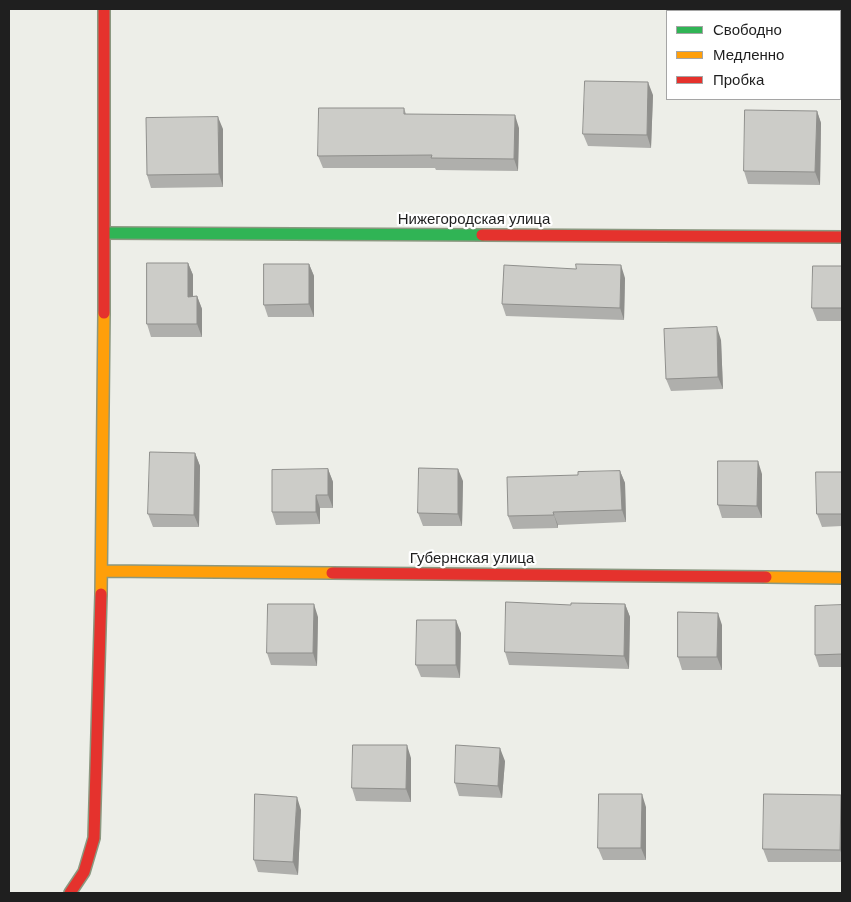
<!DOCTYPE html>
<html>
<head>
<meta charset="utf-8">
<style>
	body { margin:0 }
	#map { position:relative; width:851px; height:902px; overflow:hidden; background:#edeee8; font-family:Helvetica,sans-serif }
	canvas { display:block }
	.frame { position:absolute; inset:0; border:10px solid #1f1f1f; pointer-events:none }
	.legend { position:absolute; left:666px; top:10px; width:175px; height:90px; box-sizing:border-box; background:#fff; border:1px solid #a5a5a5; margin:0; padding:6px 9px; list-style:none; font-size:15px; color:#1f1f1f }
	.legend li { display:flex; align-items:center; gap:10px; height:25px }
	.legend b { width:25px; border:1px solid #a5a5a5 }
</style>
</head>
<body>
<div id="map">
<canvas width="851" height="902"></canvas>
<div class="frame"></div>
<ul class="legend">
<li><b style="height:6px;background:#30b455"></b>Свободно</li>
<li><b style="height:6px;background:#ff9f0a"></b>Медленно</li>
<li><b style="height:6px;background:#e5322d"></b>Пробка</li>
</ul>
</div>
<script>
const context = document.querySelector('canvas').getContext('2d');
context.lineJoin = 'round';
function trace(path, color, width, dash) { context.strokeStyle = color; context.lineWidth = width; context.lineCap = dash ? 'butt' : 'round'; context.setLineDash(dash || []); context.stroke(path); }
function fillPath(path, color) { context.fillStyle = color; context.fill(path, 'evenodd'); }
function write(font, color, halo, rows, align = 'center') {
  context.font = font + ' Helvetica,sans-serif'; context.lineWidth = 4.5; context.setLineDash([]); context.textBaseline = 'middle'; context.strokeStyle = halo; context.fillStyle = color; for (const [text, x, y, turn = 0] of rows) {
    context.save(); context.translate(x, y); context.rotate((+turn || 0) * Math.PI / 180); context.textAlign = isNaN(turn) ? turn : align; if (halo) context.strokeText(text, 0, 0); context.fillText(text, 0, 0); context.restore();
  }
}
const fast = new Path2D(`
	M 105,233 L 482,235`);
const slow = new Path2D(`
	M 102,571 L 332,573
	M 766,577 L 842,578
	M 101,594 L 104,313`);
const jam = new Path2D(`
	M 104,9 L 104,313
	M 482,235 L 842,237
	M 332,573 L 766,577
	M 70,893 L 84,872 L 94,838 L 101,594`);
trace(fast, '#8b9880', 14);
trace(slow, '#8b9880', 14);
trace(jam, '#8b9880', 14);
trace(fast, '#30b455', 11);
trace(slow, '#ff9f0a', 11);
trace(jam, '#e5322d', 11);
fillPath(new Path2D(`
	M 653,95 L 651,148 L 588,146 L 583,134 Z
	M 404,108 L 406,114 L 519,128 L 518,171 L 436,170 L 435,168 L 323,168 L 318,156 Z
	M 817,111 L 821,123 L 820,185 L 748,184 L 744,171 Z
	M 223,129 L 223,187 L 151,188 L 147,175 Z
	M 188,263 L 193,275 L 193,296 L 197,296 L 202,309 L 202,337 L 151,337 L 147,324 Z
	M 309,264 L 314,276 L 314,317 L 268,317 L 264,305 Z
	M 842,266 L 842,321 L 817,321 L 812,308 Z
	M 625,278 L 624,320 L 506,316 L 502,304 Z
	M 721,340 L 723,389 L 671,391 L 666,379 Z
	M 195,453 L 200,466 L 199,527 L 153,527 L 148,514 Z
	M 328,469 L 333,482 L 333,508 L 320,508 L 320,524 L 276,525 L 272,512 Z
	M 620,471 L 625,483 L 626,522 L 558,525 L 558,528 L 513,529 L 508,516 L 578,475 Z
	M 842,472 L 842,526 L 822,527 L 817,514 Z
	M 762,474 L 762,518 L 722,518 L 718,505 Z
	M 463,481 L 462,526 L 423,526 L 418,513 Z
	M 625,604 L 630,617 L 629,669 L 509,665 L 505,652 Z
	M 842,605 L 842,667 L 819,667 L 815,655 Z
	M 318,617 L 317,666 L 271,665 L 267,653 Z
	M 722,625 L 722,670 L 682,670 L 678,657 Z
	M 461,633 L 460,678 L 421,677 L 416,665 Z
	M 411,758 L 411,802 L 356,801 L 352,788 Z
	M 505,761 L 502,798 L 459,796 L 455,783 Z
	M 841,795 L 842,798 L 842,862 L 768,862 L 763,849 Z
	M 646,807 L 646,860 L 603,860 L 598,848 Z
	M 301,810 L 298,875 L 258,872 L 254,860 Z`), '#afafac');
fillPath(new Path2D(`
	M 648,82 L 653,95 L 651,148 L 647,135 Z
	M 817,111 L 821,123 L 820,185 L 815,172 Z
	M 515,115 L 519,128 L 518,171 L 514,159 Z
	M 218,117 L 223,129 L 223,187 L 219,174 Z
	M 188,263 L 193,275 L 193,309 L 188,297 Z
	M 309,264 L 314,276 L 314,317 L 309,304 Z
	M 621,265 L 625,278 L 624,320 L 620,308 Z
	M 197,296 L 202,309 L 202,337 L 197,324 Z
	M 717,327 L 721,340 L 723,389 L 718,377 Z
	M 195,453 L 200,466 L 199,527 L 194,515 Z
	M 758,461 L 762,474 L 762,518 L 757,506 Z
	M 328,469 L 333,482 L 333,508 L 328,495 Z
	M 458,469 L 463,481 L 462,526 L 458,514 Z
	M 620,471 L 625,483 L 626,522 L 622,510 Z
	M 316,495 L 320,508 L 320,524 L 316,512 Z
	M 553,512 L 558,525 L 558,528 L 554,515 Z
	M 314,604 L 318,617 L 317,666 L 313,653 Z
	M 625,604 L 630,617 L 629,669 L 624,656 Z
	M 718,613 L 722,625 L 722,670 L 717,657 Z
	M 456,620 L 461,633 L 460,678 L 456,665 Z
	M 407,745 L 411,758 L 411,802 L 406,789 Z
	M 500,748 L 505,761 L 502,798 L 498,786 Z
	M 642,794 L 646,807 L 646,860 L 641,848 Z
	M 841,795 L 842,798 L 842,855 L 840,850 Z
	M 297,797 L 301,810 L 298,875 L 293,862 Z`), '#8f8f8c');
const building = new Path2D(`
	M 585,81 L 648,82 L 647,135 L 583,134 Z
	M 319,108 L 404,108 L 404,114 L 515,115 L 514,159 L 431,158 L 432,155 L 318,156 Z
	M 745,110 L 817,111 L 815,172 L 744,171 Z
	M 218,117 L 219,174 L 147,175 L 146,118 Z
	M 147,263 L 188,263 L 188,297 L 197,296 L 197,324 L 147,324 Z
	M 264,264 L 309,264 L 309,304 L 264,305 Z
	M 576,264 L 621,265 L 620,308 L 502,304 L 504,265 L 576,269 Z
	M 813,266 L 842,266 L 842,308 L 812,308 Z
	M 717,327 L 718,377 L 666,379 L 664,329 Z
	M 150,452 L 195,453 L 194,515 L 148,514 Z
	M 718,461 L 758,461 L 757,506 L 718,505 Z
	M 419,468 L 458,469 L 458,514 L 418,513 Z
	M 328,469 L 328,495 L 316,495 L 316,512 L 272,512 L 272,470 Z
	M 620,471 L 622,510 L 553,512 L 554,515 L 508,516 L 507,477 L 578,475 L 578,472 Z
	M 816,472 L 842,472 L 842,514 L 817,514 Z
	M 506,602 L 571,605 L 571,603 L 625,604 L 624,656 L 505,652 Z
	M 268,604 L 314,604 L 313,653 L 267,653 Z
	M 842,605 L 842,654 L 815,655 L 815,606 Z
	M 678,612 L 718,613 L 717,657 L 678,657 Z
	M 417,620 L 456,620 L 456,665 L 416,665 Z
	M 353,745 L 407,745 L 406,789 L 352,788 Z
	M 456,745 L 500,748 L 498,786 L 455,783 Z
	M 255,794 L 297,797 L 293,862 L 254,860 Z
	M 599,794 L 642,794 L 641,848 L 598,848 Z
	M 764,794 L 841,795 L 840,850 L 763,849 Z`);
fillPath(building, '#ccccc8');
trace(building, '#8f8f8c', 1);
write('15px', '#1f1f1f', '#fff', [
	["Нижегородская улица",474,220],
	["Губернская улица",472,559]
]);
</script>
</body>
</html>
